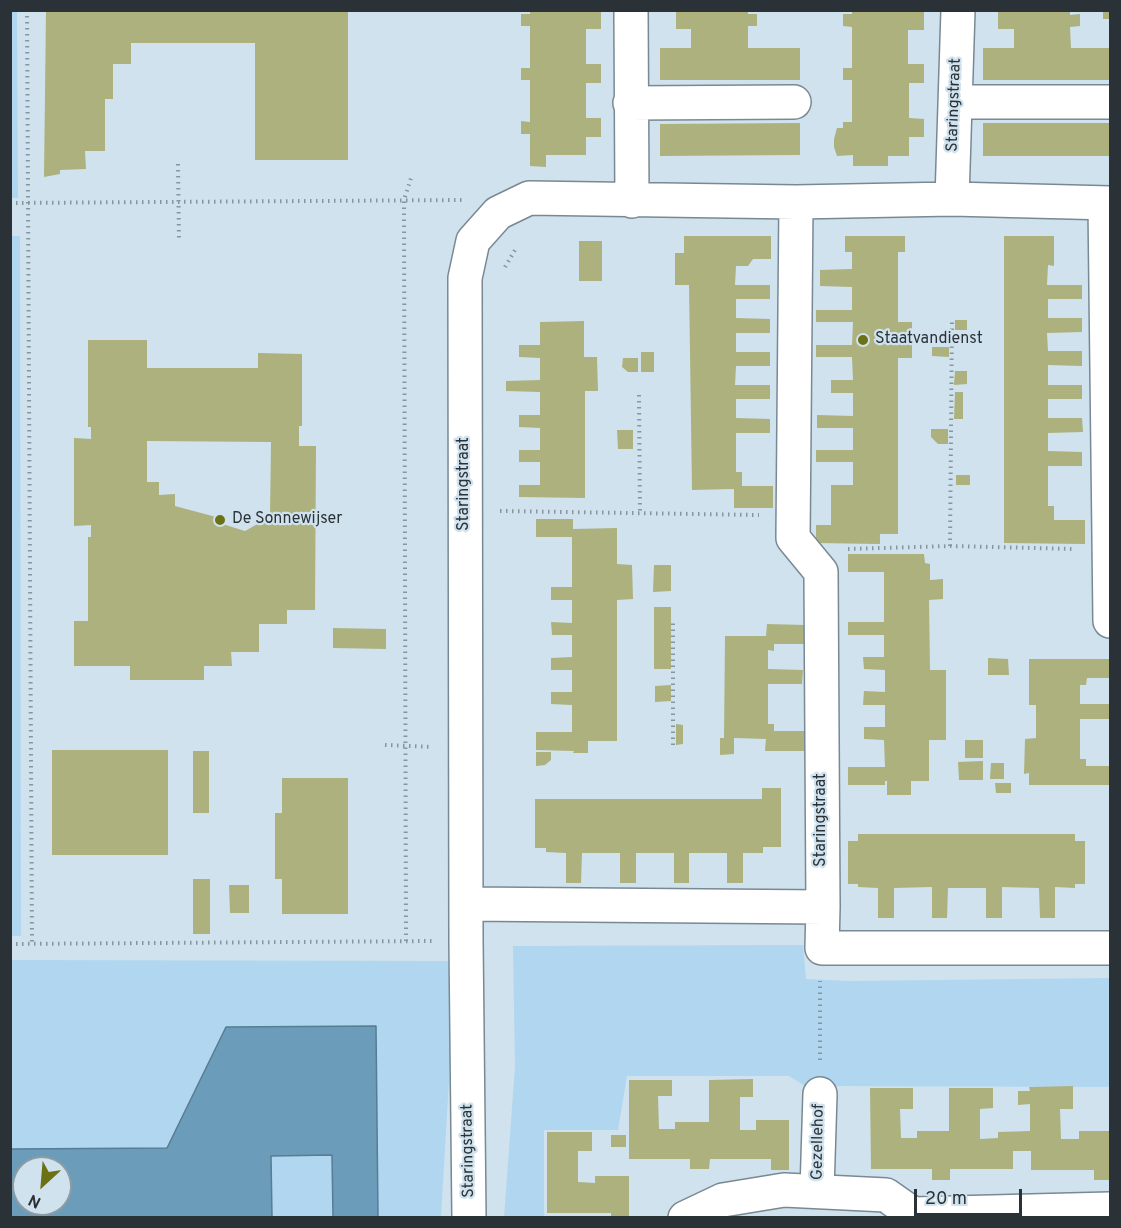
<!DOCTYPE html>
<html>
<head>
<meta charset="utf-8">
<style>
	body { margin:0 }
	#map { position:relative; width:1121px; height:1228px; overflow:hidden; background:#d0e2ee; font-family:Overpass,sans-serif }
	canvas { display:block }
	.frame { position:absolute; inset:0; border:12px solid #2b3237; pointer-events:none }
	.north { position:absolute; left:12px; top:1156px; width:60px; height:60px; box-sizing:border-box; background:#d0e2ee; border:2px solid #8e9ca5; border-radius:50%; rotate:206deg; font-size:16px; font-weight:700; line-height:24px; text-align:center; color:#2b3237 }
	.north::after { content:''; display:block; margin:auto; width:21px; height:27px; background:#6d7116; clip-path:polygon(50% 0,100% 100%,50% 72%,0 100%) }
	.scale { position:absolute; left:914px; top:1189px; width:108px; height:27px; box-sizing:border-box; border:3px solid #2b3237; border-top:0; padding-left:8px; font-size:18px; line-height:21px; white-space:nowrap; color:#2b3237; -webkit-text-stroke:4px #d0e2ee; paint-order:stroke }
</style>
</head>
<body>
<div id="map">
<canvas width="1121" height="1228"></canvas>
<div class="frame"></div>
<div class="north">N</div>
<div class="scale">20 m</div>
</div>
<script>
const context = document.querySelector('canvas').getContext('2d');
context.lineJoin = 'round';
function fillPath(path, color) { context.fillStyle = color; context.fill(path, 'evenodd'); }
function trace(path, color, width, dash) { context.strokeStyle = color; context.lineWidth = width; context.lineCap = dash ? 'butt' : 'round'; context.setLineDash(dash || []); context.stroke(path); }
function write(font, color, halo, rows, align = 'center') {
  context.font = font + ' Overpass,sans-serif'; context.lineWidth = 4.5; context.setLineDash([]); context.textBaseline = 'middle'; context.strokeStyle = halo; context.fillStyle = color; for (const [text, x, y, turn = 0] of rows) {
    context.save(); context.translate(x, y); context.rotate((+turn || 0) * Math.PI / 180); context.textAlign = isNaN(turn) ? turn : align; if (halo) context.strokeText(text, 0, 0); context.fillText(text, 0, 0); context.restore();
  }
}
fillPath(new Path2D(`
	M 10,11 L 17,11 L 18,198 L 10,198 Z
	M 10,236 L 20,236 L 21,936 L 10,936 Z
	M 803,945 L 806,979 L 850,981 L 1110,978 L 1110,1087 L 805,1086 L 789,1076 L 627,1076 L 618,1130 L 544,1130 L 544,1217 L 504,1218 L 515,1066 L 513,946 Z
	M 10,960 L 456,961 L 441,1217 L 378,1217 L 376,1027 L 226,1027 L 167,1149 L 11,1149 Z
	M 332,1155 L 333,1217 L 272,1217 L 271,1156 Z`), '#b0d7ef');
const water = new Path2D(`
	M 376,1026 L 378,1217 L 333,1217 L 332,1155 L 271,1156 L 272,1217 L 11,1217 L 11,1149 L 167,1148 L 226,1027 ZM 24,1168 L 60,1168 L 60,1204 L 24,1204 Z`);
fillPath(water, '#6b9cba');
trace(water, '#587c93', 1.5);
fillPath(new Path2D(`
	M 46,10 L 348,10 L 348,160 L 255,160 L 255,43 L 131,43 L 131,64 L 113,64 L 113,99 L 105,99 L 105,151 L 85,151 L 86,169 L 60,170 L 60,174 L 44,177 Z
	M 530,10 L 601,10 L 601,29 L 586,29 L 586,64 L 601,64 L 601,83 L 586,83 L 586,118 L 601,118 L 601,137 L 586,137 L 586,155 L 546,155 L 546,167 L 530,166 L 530,134 L 521,134 L 521,121 L 530,122 L 530,80 L 521,80 L 521,68 L 530,68 L 530,26 L 521,26 L 521,14 L 530,14 Z
	M 748,10 L 748,14 L 757,14 L 757,26 L 748,26 L 748,48 L 800,48 L 800,80 L 660,80 L 660,48 L 691,48 L 691,29 L 676,29 L 676,11 Z
	M 852,10 L 924,11 L 924,30 L 908,30 L 908,64 L 924,64 L 924,83 L 909,83 L 909,118 L 924,119 L 924,137 L 909,137 L 909,156 L 888,156 L 888,166 L 853,166 L 853,155 L 837,156 L 834,147 L 834,139 L 837,128 L 843,128 L 843,122 L 852,122 L 852,80 L 843,80 L 843,68 L 852,68 L 852,27 L 843,26 L 843,14 L 852,14 Z
	M 1070,10 L 1070,15 L 1080,14 L 1080,26 L 1070,27 L 1071,48 L 1110,48 L 1110,80 L 983,80 L 983,48 L 1014,48 L 1014,29 L 998,29 L 998,11 Z
	M 1103,10 L 1110,10 L 1110,19 L 1103,19 Z
	M 800,123 L 800,155 L 660,156 L 660,124 Z
	M 983,123 L 1110,123 L 1110,156 L 983,156 Z
	M 684,236 L 771,236 L 771,259 L 753,259 L 748,266 L 736,266 L 735,285 L 770,285 L 770,299 L 736,299 L 736,318 L 770,319 L 770,333 L 736,333 L 736,352 L 770,352 L 770,366 L 736,366 L 735,385 L 770,385 L 770,399 L 736,399 L 736,418 L 770,419 L 770,433 L 736,433 L 736,472 L 742,472 L 742,486 L 773,486 L 773,508 L 734,508 L 734,489 L 692,490 L 689,285 L 675,285 L 675,253 L 684,253 Z
	M 845,236 L 905,236 L 905,252 L 898,252 L 898,322 L 912,322 L 912,358 L 898,358 L 898,534 L 880,534 L 880,544 L 816,543 L 816,525 L 831,525 L 831,485 L 853,485 L 853,462 L 816,462 L 816,450 L 853,450 L 853,428 L 817,428 L 817,415 L 853,416 L 853,393 L 831,393 L 831,380 L 853,380 L 852,357 L 816,357 L 816,345 L 852,345 L 853,322 L 816,322 L 816,310 L 852,310 L 852,287 L 820,286 L 820,270 L 852,269 L 852,252 L 845,252 Z
	M 1004,236 L 1054,236 L 1054,266 L 1048,265 L 1047,285 L 1082,285 L 1082,299 L 1048,299 L 1048,318 L 1082,318 L 1082,332 L 1047,333 L 1048,351 L 1082,351 L 1082,366 L 1048,365 L 1048,385 L 1082,385 L 1082,399 L 1048,399 L 1048,418 L 1082,418 L 1083,432 L 1048,433 L 1048,451 L 1082,452 L 1082,466 L 1048,466 L 1048,506 L 1054,506 L 1054,520 L 1085,520 L 1085,544 L 1004,543 Z
	M 579,241 L 602,241 L 602,281 L 579,281 Z
	M 955,320 L 967,320 L 967,330 L 955,330 Z
	M 584,321 L 584,357 L 597,357 L 598,391 L 585,391 L 585,498 L 519,497 L 519,485 L 540,485 L 540,462 L 519,462 L 519,450 L 540,450 L 540,428 L 519,427 L 519,415 L 540,415 L 540,392 L 506,391 L 506,381 L 540,380 L 540,358 L 519,357 L 519,345 L 540,345 L 540,322 Z
	M 88,340 L 147,340 L 147,368 L 258,368 L 258,353 L 302,354 L 302,426 L 299,426 L 299,446 L 316,446 L 315,610 L 287,610 L 287,624 L 259,624 L 259,652 L 231,652 L 232,666 L 204,666 L 204,680 L 130,680 L 130,666 L 74,666 L 74,621 L 88,621 L 88,537 L 91,537 L 91,525 L 74,526 L 74,438 L 91,439 L 91,427 L 88,427 ZM 147,441 L 271,442 L 270,517 L 245,531 L 216,522 L 216,517 L 175,506 L 175,494 L 159,495 L 159,482 L 147,482 Z
	M 932,347 L 949,347 L 949,357 L 932,356 Z
	M 641,352 L 654,352 L 654,372 L 641,372 Z
	M 623,358 L 638,358 L 638,372 L 628,372 L 622,367 Z
	M 955,371 L 967,371 L 967,384 L 954,385 Z
	M 955,392 L 963,392 L 963,419 L 954,419 Z
	M 931,429 L 948,429 L 948,444 L 938,444 L 931,437 Z
	M 617,430 L 633,430 L 633,449 L 618,449 Z
	M 956,475 L 970,475 L 970,485 L 956,485 Z
	M 536,519 L 573,519 L 573,529 L 617,528 L 617,564 L 632,565 L 633,599 L 617,600 L 617,741 L 588,741 L 588,753 L 573,753 L 574,751 L 536,750 L 536,732 L 572,732 L 572,705 L 551,704 L 551,692 L 572,692 L 572,670 L 551,670 L 551,658 L 572,657 L 572,635 L 552,635 L 551,622 L 572,623 L 572,600 L 551,600 L 551,587 L 572,587 L 572,537 L 536,537 Z
	M 848,554 L 924,554 L 925,563 L 930,564 L 930,580 L 943,579 L 943,599 L 929,600 L 930,670 L 946,670 L 946,740 L 929,740 L 929,781 L 911,781 L 911,795 L 887,795 L 887,781 L 885,781 L 885,785 L 848,785 L 848,767 L 885,767 L 884,740 L 864,739 L 864,727 L 885,727 L 885,705 L 863,705 L 864,691 L 885,692 L 885,670 L 864,669 L 863,657 L 884,657 L 884,635 L 848,635 L 848,622 L 884,622 L 884,572 L 848,572 Z
	M 654,565 L 671,565 L 671,591 L 653,592 Z
	M 654,607 L 671,607 L 671,669 L 654,669 Z
	M 767,624 L 805,625 L 805,644 L 774,644 L 774,651 L 768,650 L 768,669 L 803,670 L 802,684 L 768,684 L 768,724 L 774,724 L 774,731 L 805,731 L 805,751 L 765,751 L 766,739 L 734,738 L 734,754 L 720,755 L 720,738 L 724,738 L 725,636 L 766,636 Z
	M 333,628 L 386,629 L 386,649 L 333,648 Z
	M 988,658 L 1008,659 L 1009,675 L 988,675 Z
	M 1029,659 L 1110,659 L 1110,678 L 1087,678 L 1086,685 L 1080,685 L 1080,704 L 1110,704 L 1110,719 L 1080,719 L 1080,759 L 1086,759 L 1086,766 L 1110,766 L 1110,785 L 1029,785 L 1029,773 L 1024,774 L 1025,739 L 1036,738 L 1036,705 L 1029,705 Z
	M 671,685 L 671,701 L 655,702 L 655,686 Z
	M 676,724 L 683,725 L 683,744 L 676,745 Z
	M 965,740 L 983,740 L 983,758 L 965,758 Z
	M 52,750 L 168,750 L 168,855 L 52,855 Z
	M 193,751 L 209,751 L 209,813 L 193,813 Z
	M 536,752 L 551,752 L 551,760 L 545,765 L 536,766 Z
	M 983,761 L 983,780 L 959,780 L 958,762 Z
	M 991,763 L 1004,763 L 1004,779 L 990,779 Z
	M 282,778 L 348,778 L 348,914 L 282,914 L 282,879 L 275,879 L 275,813 L 282,813 Z
	M 995,783 L 1011,783 L 1011,793 L 996,793 Z
	M 762,788 L 781,788 L 781,847 L 763,847 L 763,853 L 743,853 L 743,883 L 727,883 L 727,853 L 689,853 L 689,883 L 674,883 L 674,853 L 636,853 L 636,883 L 620,883 L 620,853 L 582,853 L 581,883 L 566,883 L 566,853 L 546,852 L 546,848 L 535,848 L 535,799 L 762,799 Z
	M 858,834 L 1075,834 L 1075,841 L 1085,841 L 1085,884 L 1075,884 L 1075,888 L 1055,887 L 1055,918 L 1040,918 L 1039,888 L 1002,887 L 1002,918 L 986,918 L 986,888 L 948,888 L 947,918 L 932,918 L 932,887 L 894,888 L 894,918 L 878,918 L 878,888 L 858,887 L 858,884 L 848,884 L 848,841 L 858,841 Z
	M 193,879 L 210,879 L 210,934 L 193,934 Z
	M 229,885 L 249,885 L 249,913 L 230,913 Z
	M 753,1079 L 753,1097 L 740,1097 L 740,1130 L 756,1130 L 756,1120 L 789,1120 L 789,1170 L 771,1170 L 771,1159 L 710,1159 L 709,1169 L 690,1169 L 690,1159 L 629,1159 L 629,1080 L 672,1080 L 672,1096 L 658,1096 L 659,1129 L 675,1129 L 675,1122 L 709,1122 L 709,1080 Z
	M 1073,1086 L 1073,1109 L 1060,1109 L 1061,1139 L 1079,1139 L 1079,1131 L 1110,1131 L 1110,1180 L 1094,1180 L 1094,1170 L 1031,1170 L 1031,1151 L 1013,1151 L 1013,1169 L 950,1169 L 950,1180 L 932,1180 L 932,1169 L 871,1169 L 870,1088 L 913,1088 L 913,1109 L 900,1109 L 901,1138 L 917,1138 L 917,1131 L 949,1131 L 949,1088 L 993,1088 L 993,1108 L 980,1109 L 980,1139 L 998,1138 L 998,1132 L 1030,1131 L 1030,1104 L 1018,1105 L 1018,1091 L 1030,1091 L 1029,1087 Z
	M 547,1132 L 592,1132 L 592,1151 L 578,1151 L 578,1182 L 595,1183 L 595,1176 L 629,1176 L 629,1218 L 611,1218 L 611,1213 L 547,1213 Z
	M 611,1135 L 626,1135 L 626,1147 L 611,1147 Z`), '#acb17e');
const minor = new Path2D(`
	M 631,10 L 632,201
	M 955,102 L 1110,102
	M 630,103 L 794,102
	M 952,199 L 958,10
	M 796,202 L 793,538 L 821,572 L 823,907
	M 1105,203 L 1110,621
	M 466,904 L 823,907 L 822,948 L 1110,948
	M 817,1191 L 820,1094
	M 469,1218 L 466,941 L 465,278 L 473,241 L 498,213 L 529,198 L 796,202 L 952,199 L 1110,203
	M 685,1218 L 723,1200 L 784,1190 L 886,1195 L 913,1214 L 1110,1209`);
trace(minor, '#788993', 36);
trace(new Path2D(`
	M 27,10 L 32,944
	M 178,164 L 179,241
	M 10,203 L 463,200
	M 505,267 L 515,250
	M 639,395 L 640,513
	M 500,511 L 759,515
	M 950,546 L 952,318
	M 848,549 L 950,546 L 1075,549
	M 385,745 L 432,747
	M 673,745 L 673,621
	M 406,941 L 404,200 L 412,175
	M 10,944 L 433,941
	M 820,1060 L 820,981`), '#87959e', 4, [1.5, 4.5]);
trace(minor, '#fff', 33);
for (const [x, y, r, color] of [
	[863,340,6,"#6d7116"],
	[220,520,6,"#6d7116"]
]) { const dot = new Path2D(); dot.arc(x, y, r, 0, 2 * Math.PI); context.fillStyle = color; context.fill(dot); trace(dot, '#d0e2ee', 2); }
write('16px', '#2b3237', '#d0e2ee', [
	["Staringstraat",955,105,-88],
	["Staringstraat",465,484,-90],
	["Staringstraat",822,820,-90],
	["Gezellehof",819,1142,-89],
	["Staringstraat",469,1151,-91]
]);
write('16px', '#2b3237', '#d0e2ee', [
	["Staatvandienst",875,340],
	["De Sonnewijser",232,520]
], 'left');
</script>
</body>
</html>
